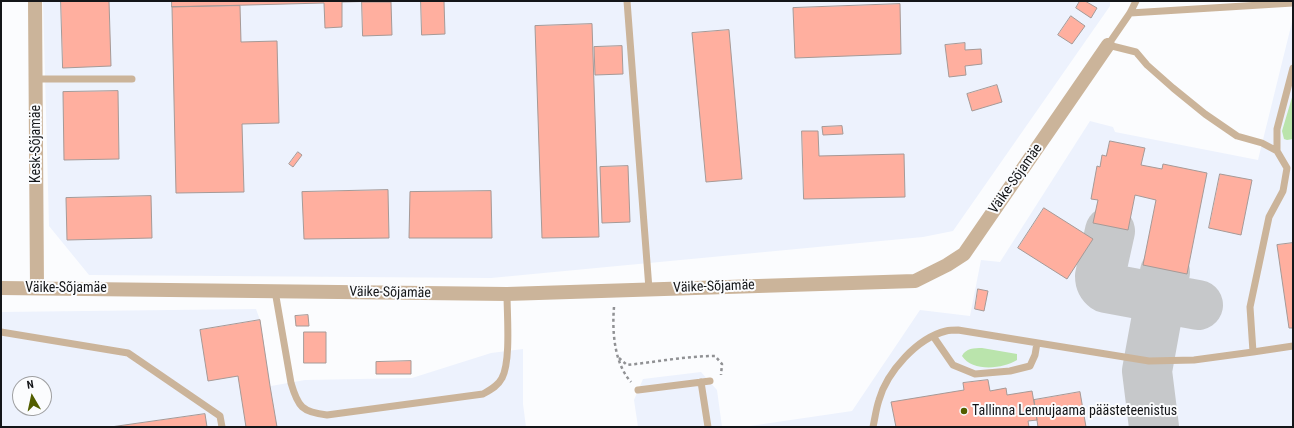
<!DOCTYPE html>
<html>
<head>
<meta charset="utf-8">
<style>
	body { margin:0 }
	#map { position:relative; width:1294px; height:428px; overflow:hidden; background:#fbfcfe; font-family:"Roboto Condensed",sans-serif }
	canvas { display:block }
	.frame { position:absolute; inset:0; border:2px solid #141619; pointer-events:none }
	.north { position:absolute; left:12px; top:376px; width:40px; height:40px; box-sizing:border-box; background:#fbfcfe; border:1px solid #9fa0a2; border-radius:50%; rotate:351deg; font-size:11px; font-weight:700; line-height:16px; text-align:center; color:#141619 }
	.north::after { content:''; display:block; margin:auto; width:14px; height:18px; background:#525e00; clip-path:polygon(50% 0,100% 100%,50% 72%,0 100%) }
</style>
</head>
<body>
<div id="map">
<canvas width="1294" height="428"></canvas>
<div class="frame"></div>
<div class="north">N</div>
</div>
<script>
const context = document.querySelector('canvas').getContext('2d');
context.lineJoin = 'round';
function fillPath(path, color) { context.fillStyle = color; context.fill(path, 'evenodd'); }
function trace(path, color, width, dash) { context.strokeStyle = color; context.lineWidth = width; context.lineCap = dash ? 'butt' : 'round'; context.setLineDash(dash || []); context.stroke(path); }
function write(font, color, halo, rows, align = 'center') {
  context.font = font + ' "Roboto Condensed",sans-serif'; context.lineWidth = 4; context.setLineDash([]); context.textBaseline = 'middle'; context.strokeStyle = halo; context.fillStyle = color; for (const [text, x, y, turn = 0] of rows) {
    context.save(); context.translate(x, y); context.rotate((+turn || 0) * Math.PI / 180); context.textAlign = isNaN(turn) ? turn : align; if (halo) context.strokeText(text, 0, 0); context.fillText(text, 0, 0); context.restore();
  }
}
fillPath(new Path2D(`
	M 43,1 L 1110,1 L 1110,6 L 953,231 L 923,237 L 491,278 L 89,275 L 49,226 Z
	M 1293,21 L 1293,427 L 743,427 L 852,411 L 920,310 L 970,316 L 981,260 L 1000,262 L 1090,121 L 1113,127 L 1115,132 L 1258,160 L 1292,22 Z
	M 256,309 L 260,320 L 271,386 L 305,380 L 412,378 L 491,353 L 523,349 L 523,404 L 526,427 L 1,427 L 1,312 ZM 20,384 L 44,384 L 44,408 L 20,408 Z
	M 701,372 L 717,390 L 722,427 L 638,427 L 634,400 L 643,379 Z`), '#edf2fd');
fillPath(new Path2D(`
	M 1293,94 L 1293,139 L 1287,140 L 1284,139 L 1282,131 Z
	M 982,348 L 1017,354 L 1017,360 C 1003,369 972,372 962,356 C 966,348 974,348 982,348 Z`), '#bae4ac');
trace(new Path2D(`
	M 1110,231 L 1100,276 C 1100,282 1102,285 1106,288 L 1198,305
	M 1154,427 L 1147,371 L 1165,272`), '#c6c8ca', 50);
const building = new Path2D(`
	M 61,1 L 109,1 L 111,66 L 63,68 Z
	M 172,1 L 384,1 L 342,2 L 342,27 L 325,28 L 324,3 L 172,7 Z
	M 421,1 L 444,1 L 445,34 L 422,35 Z
	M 1080,1 L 1085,1 L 1097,8 L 1091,18 L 1076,8 Z
	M 362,2 L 391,2 L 392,35 L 363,36 Z
	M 900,4 L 901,54 L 795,58 L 793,8 Z
	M 240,6 L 241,42 L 277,41 L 279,123 L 242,124 L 244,192 L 176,193 L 172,7 Z
	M 1071,16 L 1085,26 L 1072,44 L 1058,35 Z
	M 592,24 L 599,237 L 542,238 L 535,26 Z
	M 729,30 L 742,179 L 706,182 L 692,33 Z
	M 965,43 L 965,50 L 981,49 L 982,64 L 965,66 L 966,75 L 949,77 L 945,45 Z
	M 622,46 L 623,74 L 595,75 L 594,47 Z
	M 997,85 L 1002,102 L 972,111 L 967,94 Z
	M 118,91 L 119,159 L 64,160 L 63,92 Z
	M 842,126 L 843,134 L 823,135 L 822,127 Z
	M 802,131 L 818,131 L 819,156 L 904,154 L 905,197 L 804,199 Z
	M 1110,141 L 1145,148 L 1141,165 L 1162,169 L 1163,164 L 1207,173 L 1187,274 L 1143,265 L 1156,200 L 1135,195 L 1128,230 L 1093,223 L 1098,200 L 1091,199 L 1097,166 L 1100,167 L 1102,155 L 1106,156 Z
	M 298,152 L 302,155 L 293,167 L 289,164 Z
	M 628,166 L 630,222 L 602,223 L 600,167 Z
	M 1220,174 L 1252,180 L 1241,235 L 1209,228 Z
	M 388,190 L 389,238 L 304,239 L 302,192 Z
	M 491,191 L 492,238 L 409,238 L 410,192 Z
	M 151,196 L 152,238 L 67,240 L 66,198 Z
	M 1044,208 L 1093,239 L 1067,279 L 1018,248 Z
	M 1293,243 L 1293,328 L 1289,328 L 1277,245 Z
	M 978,289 L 988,291 L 984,311 L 975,309 Z
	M 308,315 L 309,326 L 296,326 L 295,316 Z
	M 260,320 L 270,386 L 277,427 L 246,427 L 238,376 L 208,381 L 200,330 Z
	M 304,332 L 326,332 L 326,363 L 304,363 Z
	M 411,361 L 411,374 L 376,374 L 376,362 Z
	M 988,380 L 990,391 L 1006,388 L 1007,395 L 1032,391 L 1037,420 L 1028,421 L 1029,427 L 896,427 L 891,402 L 964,390 L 963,383 Z
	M 1080,392 L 1086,427 L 1038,427 L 1034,400 Z
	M 205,414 L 207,427 L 111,427 Z`);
fillPath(building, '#ffaf9f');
trace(building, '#a69a97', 1);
trace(new Path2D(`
	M 614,307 C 612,331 614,363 631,382
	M 619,358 L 627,365 C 656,362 686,356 715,356 L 722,364 L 721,375`), '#909194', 2.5, [3, 3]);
trace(new Path2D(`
	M 627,1 L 649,289
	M 1136,1 L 1130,13 L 1108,45 L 1136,52 L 1147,65 L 1173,88 L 1205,114 L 1237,136 L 1262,143 L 1277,151
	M 1130,13 L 1293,3
	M 36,79 L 132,79
	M 275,291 L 291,383 C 298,407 302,412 327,415 L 483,394 C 490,390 498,386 502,378 C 511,361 507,315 507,294
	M 1,332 L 128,353 L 220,416 L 222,427
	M 933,336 L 953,365 L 975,374 L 1010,371 L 1030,366 L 1035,355 L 1037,343
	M 1253,352 L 1293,346
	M 701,382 L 708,427
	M 638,390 L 710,381
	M 873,427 C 875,418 876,409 879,400 C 887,372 917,338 946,331 C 950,330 954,330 958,330 L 1149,361 L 1194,360 L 1253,352 L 1250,307 L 1269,217 L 1283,191 L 1287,168 L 1277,151 L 1277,129 L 1293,68`), '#cbb49a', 7);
trace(new Path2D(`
	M 35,1 L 37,288
	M 1,288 L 507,294 L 915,281 L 947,265 L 964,254 L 1108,45`), '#cbb49a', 14);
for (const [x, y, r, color] of [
	[964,411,4,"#525e00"]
]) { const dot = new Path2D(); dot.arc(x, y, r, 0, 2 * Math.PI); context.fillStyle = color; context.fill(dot); trace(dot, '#fbfcfe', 1.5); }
write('14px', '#141619', '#fbfcfe', [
	["Kesk-Sõjamäe",36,144,-90],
	["Väike-Sõjamäe",1016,179,-55],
	["Väike-Sõjamäe",714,287,-2],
	["Väike-Sõjamäe",66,288],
	["Väike-Sõjamäe",390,293,1]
]);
write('14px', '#141619', '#fbfcfe', [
	["Tallinna Lennujaama päästeteenistus",972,411]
], 'left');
</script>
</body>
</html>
